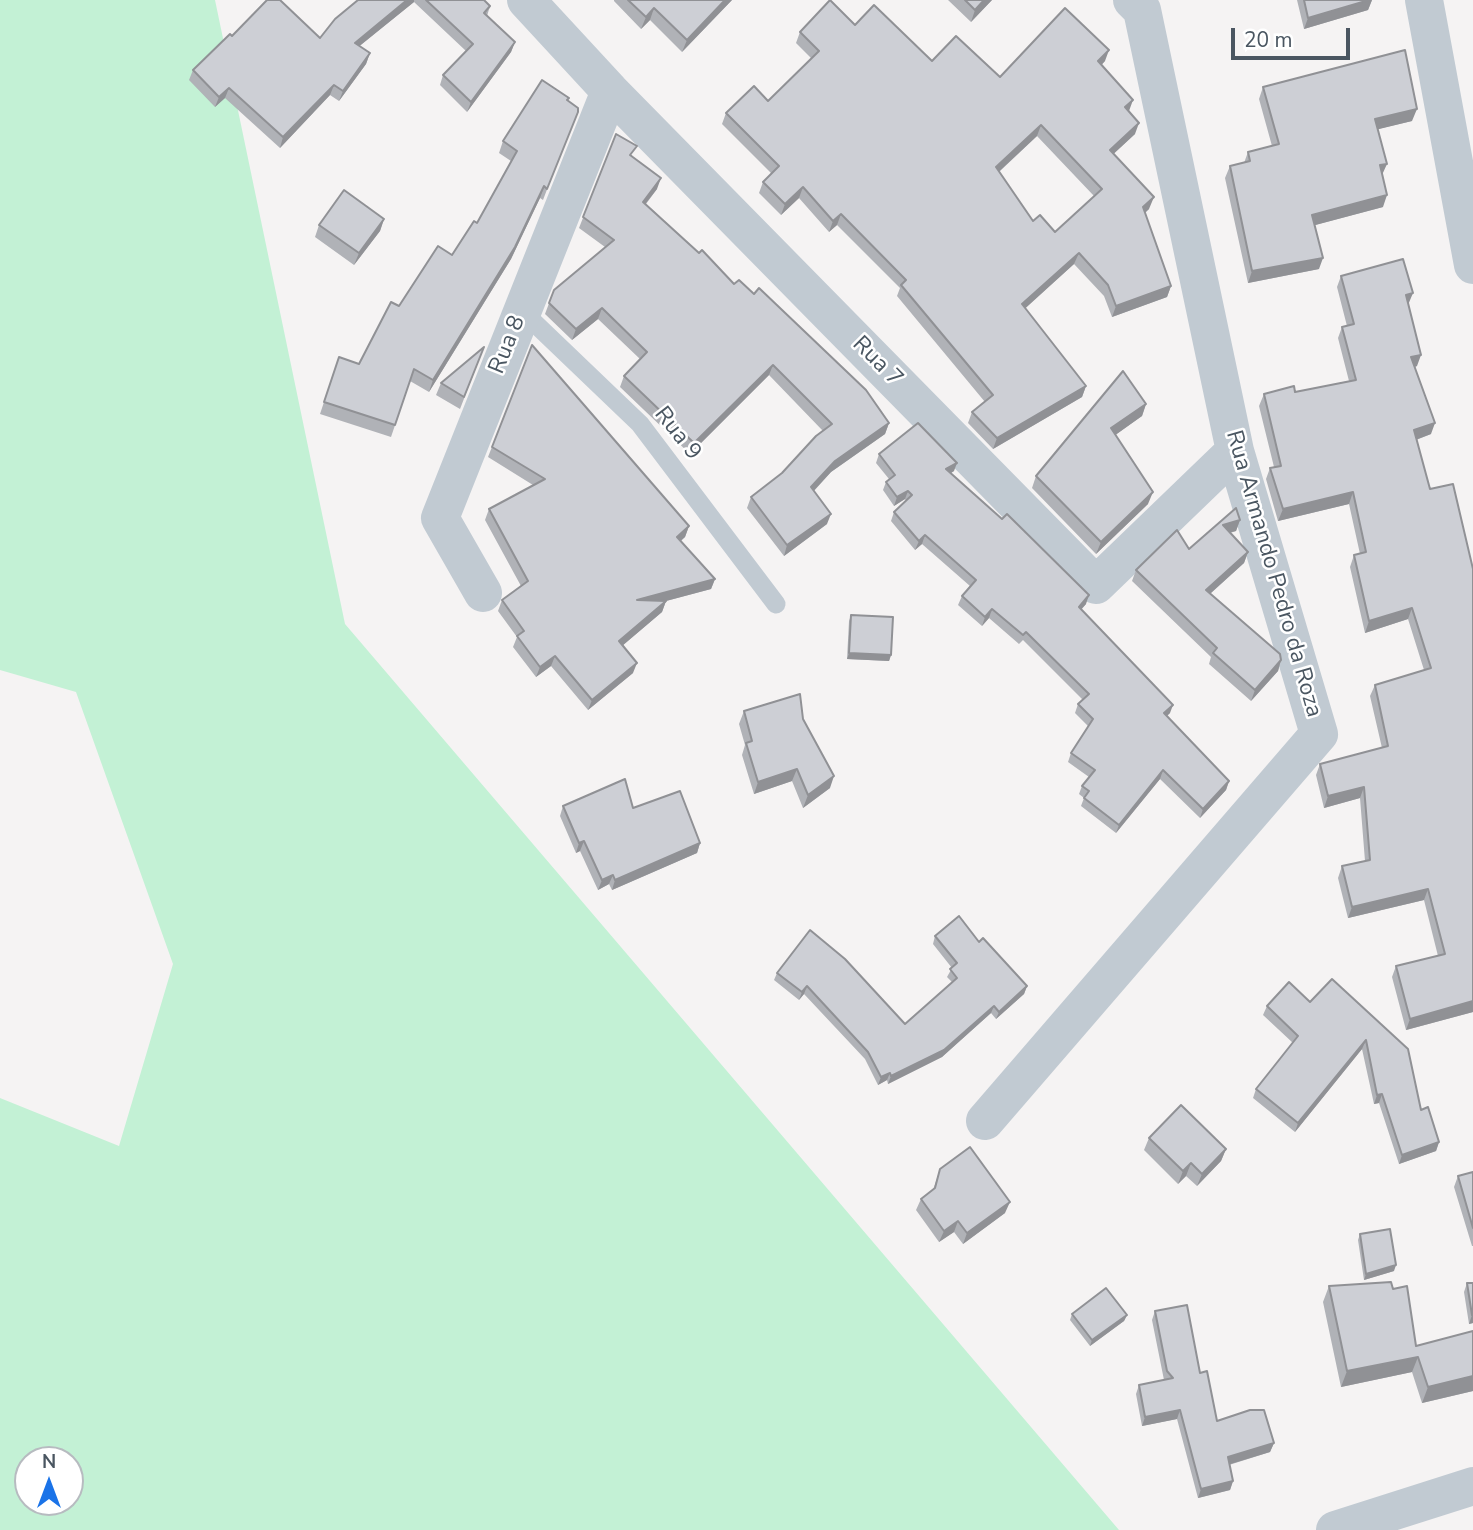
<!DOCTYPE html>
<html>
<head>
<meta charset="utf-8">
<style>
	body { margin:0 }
	#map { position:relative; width:1473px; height:1530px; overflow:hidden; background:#f5f3f3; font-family:"Nunito Sans",sans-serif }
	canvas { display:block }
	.north { position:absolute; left:14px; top:1446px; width:70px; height:70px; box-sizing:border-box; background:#fff; border:2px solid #b7bbc0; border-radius:50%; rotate:0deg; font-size:19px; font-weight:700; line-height:28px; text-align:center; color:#4a5661 }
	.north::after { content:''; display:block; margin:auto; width:24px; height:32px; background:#1a73e8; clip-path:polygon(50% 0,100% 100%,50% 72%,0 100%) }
	.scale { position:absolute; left:1231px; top:28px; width:119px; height:32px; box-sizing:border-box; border:4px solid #4a5661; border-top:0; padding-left:9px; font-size:21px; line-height:24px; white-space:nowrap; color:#4a5661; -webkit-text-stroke:5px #fff; paint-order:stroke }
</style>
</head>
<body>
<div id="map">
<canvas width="1473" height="1530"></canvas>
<div class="north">N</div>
<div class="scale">20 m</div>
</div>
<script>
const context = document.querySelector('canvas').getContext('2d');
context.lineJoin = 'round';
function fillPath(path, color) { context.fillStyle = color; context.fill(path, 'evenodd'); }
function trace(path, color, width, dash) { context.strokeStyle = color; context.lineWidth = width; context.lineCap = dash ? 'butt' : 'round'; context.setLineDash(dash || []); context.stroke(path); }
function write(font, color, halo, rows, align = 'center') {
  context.font = font + ' "Nunito Sans",sans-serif'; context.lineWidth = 5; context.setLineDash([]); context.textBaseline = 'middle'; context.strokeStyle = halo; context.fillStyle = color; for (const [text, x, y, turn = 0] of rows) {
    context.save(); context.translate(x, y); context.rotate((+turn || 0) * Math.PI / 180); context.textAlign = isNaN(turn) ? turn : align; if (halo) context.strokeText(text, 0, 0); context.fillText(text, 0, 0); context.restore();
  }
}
fillPath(new Path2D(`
	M 0,0 L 215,0 L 345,624 L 1119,1530 L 0,1530 L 0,1098 L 119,1146 L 173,964 L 76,692 L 0,670 ZM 28,1460 L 70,1460 L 70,1502 L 28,1502 Z`), '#c3f1d5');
trace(new Path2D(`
	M 522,311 L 640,424 L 776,604`), '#c1cad2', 19);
trace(new Path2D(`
	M 526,0 L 610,91 L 1096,585 L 1235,451
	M 1424,0 L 1473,265
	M 483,593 L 440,518 L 610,91
	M 985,1121 L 1319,734 L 1235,451 L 1142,10 L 1132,0
	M 1335,1530 L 1473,1486`), '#c1cad2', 38);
fillPath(new Path2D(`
	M 358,0 L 484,0 L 490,6 L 487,16 L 515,42 L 511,52 L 467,112 L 440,85 L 443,75 L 466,51 L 414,2 L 359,46 L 370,53 L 366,64 L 339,101 L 330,95 L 280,148 L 225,98 L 215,107 L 189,80 L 193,70 L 232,36 L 320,38 Z
	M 614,0 L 732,0 L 682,52 L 650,20 L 641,29 L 614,1 Z
	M 948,0 L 992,0 L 971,22 Z
	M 1297,0 L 1372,0 L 1368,10 L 1304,29 Z
	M 855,25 L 932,61 L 1000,77 L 1105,61 L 1101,65 L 1129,111 L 1135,134 L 1113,154 L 1149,209 L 1145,213 L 1171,286 L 1167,297 L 1112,317 L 1104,296 L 1074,264 L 1025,308 L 1086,386 L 1082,397 L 993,449 L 968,423 L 972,412 L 985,402 L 897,296 L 900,288 L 837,225 L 829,232 L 799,198 L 781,215 L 759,193 L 763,182 L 772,174 L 722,124 L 726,113 L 768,101 L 812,59 L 796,43 L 800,32 ZM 1037,136 L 1094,196 L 1055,232 L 1033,221 L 999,172 Z
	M 1263,87 L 1412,121 L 1378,129 L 1383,175 L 1383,207 L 1315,225 L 1319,269 L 1248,283 L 1225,178 L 1230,166 L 1244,163 L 1248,152 L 1272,146 L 1259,99 Z
	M 568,101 L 578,108 L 543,200 L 540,198 L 511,259 L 429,392 L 410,381 L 391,437 L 320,414 L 339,357 L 359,364 L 399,306 L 452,255 L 477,223 L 511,161 L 499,153 L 503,141 Z
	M 616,134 L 657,189 L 646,204 L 699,253 L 889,423 L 885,434 L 831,472 L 814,491 L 827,524 L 784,556 L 747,508 L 751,497 L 782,473 L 823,431 L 769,375 L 690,454 L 620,387 L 624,376 L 640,359 L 598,319 L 572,340 L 545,314 L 554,290 L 605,247 L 579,228 Z
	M 384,219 L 380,231 L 354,265 L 315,237 L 319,225 Z
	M 1341,276 L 1408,305 L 1417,366 L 1415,367 L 1431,434 L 1416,440 L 1473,1012 L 1406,1030 L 1392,977 L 1396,966 L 1438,956 L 1424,900 L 1348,918 L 1338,878 L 1342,866 L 1365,861 L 1360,798 L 1324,808 L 1316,775 L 1320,764 L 1382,748 L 1370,696 L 1375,685 L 1424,670 L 1408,619 L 1365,633 L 1350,567 L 1354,555 L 1360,554 L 1349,504 L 1278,521 L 1266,479 L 1270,468 L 1274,467 L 1259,406 L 1264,394 L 1295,392 L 1349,381 L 1338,338 L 1342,327 L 1347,326 L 1337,287 Z
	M 532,345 L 689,526 L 685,537 L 681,541 L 715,579 L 711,589 L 666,601 L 662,612 L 623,645 L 633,673 L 588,710 L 551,666 L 536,677 L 513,647 L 517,637 L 498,611 L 502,600 L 521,586 L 485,520 L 489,509 L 533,485 L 488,457 Z
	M 484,347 L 460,409 L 436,395 L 441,383 Z
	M 1146,404 L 1142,416 L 1115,435 L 1148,504 L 1096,554 L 1032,488 L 1036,476 Z
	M 879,454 L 954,471 L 951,473 L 1086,604 L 1081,610 L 1170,713 L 1167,716 L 1229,781 L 1226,790 L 1200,818 L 1160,779 L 1116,833 L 1081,806 L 1084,798 L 1079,794 L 1082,786 L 1089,777 L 1068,762 L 1071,753 L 1089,727 L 1075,713 L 1078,704 L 1083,700 L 1023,640 L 1019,644 L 989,618 L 982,626 L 958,605 L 962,596 L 970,586 L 922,544 L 915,550 L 891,521 L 894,512 L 906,501 L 905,499 L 894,506 L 883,490 L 886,482 L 889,479 L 876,463 Z
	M 1240,520 L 1236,531 L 1230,533 L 1248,552 L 1244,563 L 1210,594 L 1281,660 L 1278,671 L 1251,701 L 1209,664 L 1211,657 L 1132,581 L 1136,570 L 1189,549 Z
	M 851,615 L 891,655 L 889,661 L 847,659 L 849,621 Z
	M 744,711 L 830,788 L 803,808 L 792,781 L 754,794 L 742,755 L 745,745 L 739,724 Z
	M 563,806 L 633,808 L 700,843 L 697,853 L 612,890 L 609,884 L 598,890 L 580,851 L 576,853 L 560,816 Z
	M 935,936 L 979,942 L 1027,986 L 1024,994 L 996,1019 L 991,1013 L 942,1057 L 888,1084 L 887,1080 L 878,1085 L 865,1059 L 804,994 L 799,1000 L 774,980 L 777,973 L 905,1024 L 952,982 L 947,977 L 952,968 L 933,944 Z
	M 1332,979 L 1421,1110 L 1439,1142 L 1436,1151 L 1399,1164 L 1379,1103 L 1374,1104 L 1362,1049 L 1295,1132 L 1253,1098 L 1256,1089 L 1293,1043 L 1263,1015 L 1267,1006 L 1310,1002 Z
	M 1149,1138 L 1226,1149 L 1221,1161 L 1197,1186 L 1186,1176 L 1178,1184 L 1144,1150 Z
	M 940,1169 L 1005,1213 L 963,1244 L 954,1232 L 939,1242 L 916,1210 L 921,1199 L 933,1190 Z
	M 1473,1172 L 1473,1246 L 1472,1246 L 1454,1187 L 1458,1176 Z
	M 1360,1234 L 1394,1271 L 1364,1280 L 1358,1240 Z
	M 1467,1283 L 1473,1323 L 1469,1324 L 1464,1292 Z
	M 1329,1286 L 1393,1289 L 1416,1346 L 1473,1331 L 1473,1391 L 1422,1403 L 1412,1372 L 1341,1387 L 1323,1302 Z
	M 1155,1311 L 1200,1373 L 1217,1421 L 1274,1443 L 1270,1452 L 1229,1465 L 1233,1481 L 1230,1490 L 1198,1498 L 1177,1419 L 1142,1426 L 1136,1394 L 1139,1385 L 1164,1380 L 1152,1320 Z
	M 1072,1314 L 1127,1315 L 1124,1321 L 1090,1346 L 1070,1320 Z`), '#b0b2b7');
fillPath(new Path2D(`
	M 407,0 L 414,0 L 414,2 L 351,53 L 355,43 Z
	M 725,0 L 732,0 L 682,52 L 687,40 Z
	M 984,0 L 992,0 L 971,22 L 975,10 Z
	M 1369,0 L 1372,0 L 1368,10 L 1304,29 L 1308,18 Z
	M 654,8 L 650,20 L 641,29 L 646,17 Z
	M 515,42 L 511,52 L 467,112 L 471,102 Z
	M 1109,50 L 1105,61 L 1094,73 L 1098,61 Z
	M 370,53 L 366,64 L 339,101 L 343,91 Z
	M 334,85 L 330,95 L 280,148 L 283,137 Z
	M 229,88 L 225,98 L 215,107 L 219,97 Z
	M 1133,100 L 1129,111 L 1125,107 Z
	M 1417,109 L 1412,121 L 1371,131 L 1375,119 Z
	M 1139,123 L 1135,134 L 1106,161 L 1110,150 Z
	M 1041,125 L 1037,136 L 992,178 L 996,167 Z
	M 1387,164 L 1382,175 L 1380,165 Z
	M 661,178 L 657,189 L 639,212 L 643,202 Z
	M 544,186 L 540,198 L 511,259 L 429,392 L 433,380 Z
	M 803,187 L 799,198 L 781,215 L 785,204 Z
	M 1387,195 L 1383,207 L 1308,227 L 1312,215 Z
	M 1154,197 L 1149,209 L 1139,218 L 1143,207 Z
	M 841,214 L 837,225 L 829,232 L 833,221 Z
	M 384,219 L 380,231 L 354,265 L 359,253 Z
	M 1079,253 L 1074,264 L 1018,315 L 1022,304 Z
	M 1323,258 L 1319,269 L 1248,283 L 1252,271 Z
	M 1171,286 L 1167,297 L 1112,317 L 1116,306 Z
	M 1413,293 L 1408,305 L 1406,295 Z
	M 602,308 L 598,319 L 572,340 L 576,329 Z
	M 1421,355 L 1417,366 L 1407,369 L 1411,357 Z
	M 773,365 L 769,375 L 690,454 L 694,443 Z
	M 1086,386 L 1082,397 L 993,449 L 997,438 Z
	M 1146,404 L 1142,416 L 1107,441 L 1111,428 Z
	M 889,423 L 885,434 L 831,472 L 807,498 L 811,487 L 835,461 Z
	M 1435,423 L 1431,434 L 1410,442 L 1414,430 Z
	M 957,463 L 954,471 L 943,478 L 946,469 Z
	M 908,491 L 905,499 L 894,506 L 897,497 Z
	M 1153,492 L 1148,504 L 1096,554 L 1101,542 Z
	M 1353,492 L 1349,504 L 1278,521 L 1283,509 Z
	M 831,514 L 827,524 L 784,556 L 787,545 Z
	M 1240,520 L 1236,531 L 1219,535 L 1223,525 Z
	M 689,526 L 685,537 L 673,547 L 677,537 Z
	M 925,535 L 922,544 L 915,550 L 919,541 Z
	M 1248,552 L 1244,563 L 1202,601 L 1206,590 Z
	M 715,579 L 711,589 L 666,601 L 662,612 L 615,652 L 637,600 Z
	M 1089,595 L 1086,604 L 1075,616 L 1079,607 Z
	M 1412,608 L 1408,619 L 1365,633 L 1369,621 Z
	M 992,609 L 989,618 L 982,626 L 985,617 Z
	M 849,653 L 891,655 L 889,661 L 847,659 Z
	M 555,656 L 551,666 L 536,677 L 540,667 Z
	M 1281,660 L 1278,671 L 1251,701 L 1255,690 Z
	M 637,663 L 633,673 L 588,710 L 592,700 Z
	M 1173,705 L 1170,713 L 1161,721 L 1164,713 Z
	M 797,769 L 792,781 L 754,794 L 758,782 Z
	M 1163,770 L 1160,779 L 1116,833 L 1119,825 Z
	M 834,776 L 830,788 L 803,808 L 808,795 Z
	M 1229,781 L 1226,790 L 1200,818 L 1203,809 Z
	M 1364,787 L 1360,798 L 1324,808 L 1328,796 Z
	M 584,841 L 580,851 L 576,853 L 579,843 Z
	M 700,843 L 697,853 L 612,890 L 615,880 Z
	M 613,875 L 609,884 L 598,890 L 602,880 Z
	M 1428,889 L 1424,900 L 1348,918 L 1352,907 Z
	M 807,986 L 804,994 L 799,1000 L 802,992 Z
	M 1027,986 L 1024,994 L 996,1019 L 999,1012 Z
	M 1473,1001 L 1473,1012 L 1406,1030 L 1410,1019 Z
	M 994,1006 L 991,1013 L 942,1057 L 888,1084 L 891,1076 Z
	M 1366,1040 L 1362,1049 L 1295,1132 L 1298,1123 Z
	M 890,1073 L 887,1080 L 878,1085 L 881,1077 Z
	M 1382,1094 L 1379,1103 L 1374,1104 L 1377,1095 Z
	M 1439,1142 L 1436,1151 L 1399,1164 L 1402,1155 Z
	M 1226,1149 L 1221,1161 L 1197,1186 L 1202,1174 Z
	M 1191,1163 L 1186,1176 L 1178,1184 L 1183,1171 Z
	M 1010,1202 L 1005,1213 L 963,1244 L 967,1233 Z
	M 958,1221 L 954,1232 L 939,1242 L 944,1231 Z
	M 1396,1265 L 1394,1271 L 1364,1280 L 1366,1274 Z
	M 1127,1315 L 1124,1321 L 1090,1346 L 1092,1340 Z
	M 1472,1315 L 1473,1315 L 1473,1323 L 1469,1324 Z
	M 1418,1357 L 1412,1372 L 1341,1387 L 1347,1371 Z
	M 1473,1376 L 1473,1391 L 1422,1403 L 1428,1387 Z
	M 1180,1410 L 1177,1419 L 1142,1426 L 1145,1417 Z
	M 1274,1443 L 1270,1452 L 1224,1466 L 1228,1457 Z
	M 1233,1481 L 1230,1490 L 1198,1498 L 1201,1489 Z`), '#909195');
const building = new Path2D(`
	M 267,0 L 280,0 L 320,38 L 335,19 L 358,0 L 407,0 L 355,43 L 370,53 L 343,91 L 334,85 L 283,137 L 229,88 L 219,97 L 193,70 L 230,34 L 232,36 Z
	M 426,0 L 484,0 L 490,6 L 484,13 L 515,42 L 471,102 L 443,75 L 473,44 Z
	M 628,0 L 725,0 L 687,40 L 654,8 L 646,17 Z
	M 830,0 L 855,25 L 874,5 L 932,61 L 956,36 L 1000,77 L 1065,8 L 1109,50 L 1098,61 L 1133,100 L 1125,107 L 1139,123 L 1110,150 L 1154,197 L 1143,207 L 1171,286 L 1116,306 L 1108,285 L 1079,253 L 1022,304 L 1086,386 L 997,438 L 972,412 L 993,395 L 901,285 L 906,280 L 841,214 L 833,221 L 803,187 L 785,204 L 763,182 L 779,166 L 726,113 L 754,86 L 768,101 L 819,51 L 800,32 ZM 1041,125 L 1102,189 L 1055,232 L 1040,215 L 1033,221 L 996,167 Z
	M 965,0 L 984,0 L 975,10 Z
	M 1304,0 L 1369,0 L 1308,18 Z
	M 1405,50 L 1417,109 L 1375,119 L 1387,164 L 1380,165 L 1387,195 L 1312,215 L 1323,258 L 1252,271 L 1230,166 L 1250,161 L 1248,152 L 1279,144 L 1263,87 Z
	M 542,80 L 569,98 L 567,100 L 578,108 L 578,112 L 547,189 L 544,186 L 515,247 L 433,380 L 414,369 L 395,425 L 324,402 L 339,357 L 359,364 L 391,302 L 399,306 L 438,246 L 452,255 L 474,221 L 477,223 L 517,151 L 503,141 Z
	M 616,134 L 637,146 L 630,155 L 661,178 L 643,202 L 699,253 L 702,250 L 734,284 L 739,280 L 754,294 L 759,288 L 866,390 L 889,423 L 835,461 L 811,487 L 831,514 L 787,545 L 751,497 L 782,473 L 816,436 L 832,424 L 773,365 L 694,443 L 624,376 L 647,352 L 602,308 L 576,329 L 549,303 L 554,290 L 614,240 L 583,217 Z
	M 344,190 L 384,219 L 359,253 L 319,225 Z
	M 1403,259 L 1413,293 L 1406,295 L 1421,355 L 1411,357 L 1435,423 L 1414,430 L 1430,489 L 1453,484 L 1473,569 L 1473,1001 L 1410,1019 L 1396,966 L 1445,954 L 1428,889 L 1352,907 L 1342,866 L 1370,860 L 1364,787 L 1328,796 L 1320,764 L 1388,746 L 1375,685 L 1431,668 L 1412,608 L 1369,621 L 1354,555 L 1366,552 L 1353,492 L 1283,509 L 1270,468 L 1281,466 L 1264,394 L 1294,386 L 1295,392 L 1356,380 L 1342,327 L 1354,324 L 1341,276 Z
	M 532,345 L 689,526 L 677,537 L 715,579 L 637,600 L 666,601 L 619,641 L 637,663 L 592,700 L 555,656 L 540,667 L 517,636 L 524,631 L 502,600 L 528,581 L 489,509 L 545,479 L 492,447 Z
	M 484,347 L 464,397 L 441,383 Z
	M 1123,371 L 1146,404 L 1111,428 L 1153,492 L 1101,542 L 1036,476 Z
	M 918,423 L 957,463 L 946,469 L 1002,519 L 1007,514 L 1089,595 L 1079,607 L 1173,705 L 1164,713 L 1229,781 L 1203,809 L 1163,770 L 1119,825 L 1084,798 L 1089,791 L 1082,786 L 1095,770 L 1071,753 L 1093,719 L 1078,704 L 1089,694 L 1026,632 L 1023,635 L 992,609 L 985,617 L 962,596 L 976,580 L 925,535 L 919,541 L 894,512 L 912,495 L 908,491 L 897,497 L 886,482 L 895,475 L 879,454 Z
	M 1236,508 L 1240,520 L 1223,525 L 1248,552 L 1206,590 L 1280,654 L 1281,660 L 1255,690 L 1213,653 L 1217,648 L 1136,570 L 1177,530 L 1189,549 Z
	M 851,615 L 893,617 L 891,655 L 849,653 Z
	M 800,694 L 803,719 L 834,776 L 808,795 L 797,769 L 758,782 L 746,743 L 752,741 L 744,711 Z
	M 625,779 L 633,808 L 680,791 L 700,843 L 615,880 L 613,875 L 602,880 L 584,841 L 579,843 L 563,806 Z
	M 959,916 L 979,942 L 983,938 L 1027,986 L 999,1012 L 994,1006 L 944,1050 L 891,1076 L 890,1073 L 881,1077 L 868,1052 L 807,986 L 802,992 L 777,973 L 810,930 L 845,959 L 905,1024 L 957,978 L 950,969 L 957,963 L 935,936 Z
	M 1332,979 L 1408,1049 L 1421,1110 L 1428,1107 L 1439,1142 L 1402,1155 L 1382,1094 L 1377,1095 L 1366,1040 L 1298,1123 L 1256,1089 L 1298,1036 L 1267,1006 L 1289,982 L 1310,1002 Z
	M 1181,1105 L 1226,1149 L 1202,1174 L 1191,1163 L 1183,1171 L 1149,1138 Z
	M 970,1147 L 1010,1202 L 967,1233 L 958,1221 L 944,1231 L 921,1199 L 935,1188 L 940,1169 Z
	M 1473,1172 L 1473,1228 L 1458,1176 Z
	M 1390,1229 L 1396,1265 L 1366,1274 L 1360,1234 Z
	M 1391,1282 L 1393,1289 L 1407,1286 L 1416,1346 L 1473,1331 L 1473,1376 L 1428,1387 L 1418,1357 L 1347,1371 L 1329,1286 Z
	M 1467,1283 L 1473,1283 L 1473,1315 L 1472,1315 Z
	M 1106,1288 L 1127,1315 L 1092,1340 L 1072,1314 Z
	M 1187,1305 L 1200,1373 L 1207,1371 L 1217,1421 L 1250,1410 L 1264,1410 L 1274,1443 L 1228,1457 L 1233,1481 L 1201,1489 L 1180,1410 L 1145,1417 L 1139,1385 L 1173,1378 L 1167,1371 L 1155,1311 Z`);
fillPath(building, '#cdcfd5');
trace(building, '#909195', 2);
write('23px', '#4a5661', '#fff', [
	["Rua 8",508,345,-68],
	["Rua 7",877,362,45],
	["Rua 9",677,434,52],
	["Rua Armando Pedro da Roza",1273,574,74]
]);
</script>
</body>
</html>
